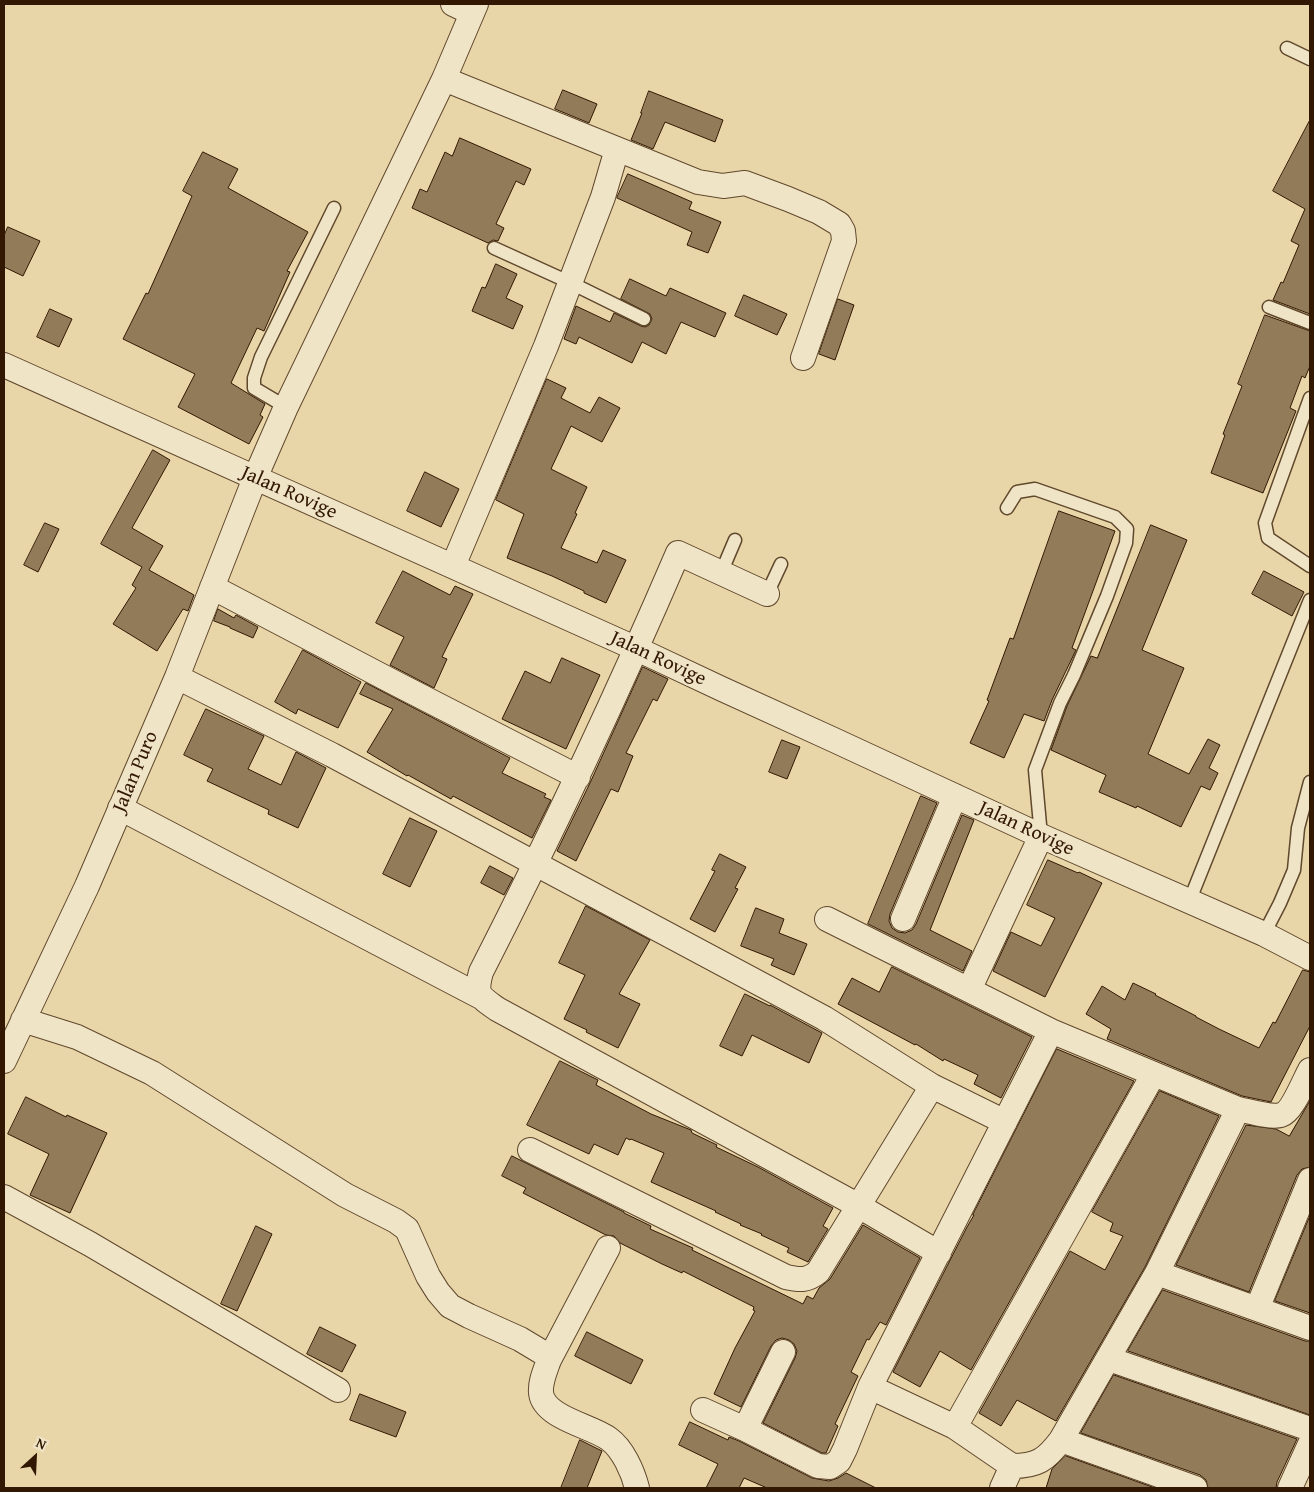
<!DOCTYPE html>
<html>
<head>
<meta charset="utf-8">
<style>
	body { margin:0 }
	#map { position:relative; width:1314px; height:1492px; overflow:hidden; background:#e8d6a9; font-family:"Gentium Book Plus",serif }
	canvas { display:block }
	.frame { position:absolute; inset:0; border:5px solid #321803; pointer-events:none }
	.north { position:absolute; left:10px; top:1432px; width:50px; height:50px; -webkit-text-stroke:4px #f0e4c7; paint-order:stroke; rotate:25deg; font-size:14px; font-weight:700; line-height:20px; text-align:center; color:#321803 }
	.north::after { content:''; display:block; margin:auto; width:18px; height:22px; background:#321803; clip-path:polygon(50% 0,100% 100%,50% 72%,0 100%) }
</style>
</head>
<body>
<div id="map">
<canvas width="1314" height="1492"></canvas>
<div class="frame"></div>
<div class="north">N</div>
</div>
<script>
const context = document.querySelector('canvas').getContext('2d');
context.lineJoin = 'round';
function fillPath(path, color) { context.fillStyle = color; context.fill(path, 'evenodd'); }
function trace(path, color, width, dash) { context.strokeStyle = color; context.lineWidth = width; context.lineCap = dash ? 'butt' : 'round'; context.setLineDash(dash || []); context.stroke(path); }
function write(font, color, halo, rows, align = 'center') {
  context.font = font + ' "Gentium Book Plus",serif'; context.lineWidth = 4; context.setLineDash([]); context.textBaseline = 'middle'; context.strokeStyle = halo; context.fillStyle = color; for (const [text, x, y, turn = 0] of rows) {
    context.save(); context.translate(x, y); context.rotate((+turn || 0) * Math.PI / 180); context.textAlign = isNaN(turn) ? turn : align; if (halo) context.strokeText(text, 0, 0); context.fillText(text, 0, 0); context.restore();
  }
}
const building = new Path2D(`
	M 563,90 L 597,104 L 589,123 L 555,109 Z
	M 649,91 L 723,120 L 715,142 L 665,122 L 653,149 L 631,140 L 642,113 L 641,113 Z
	M 1310,120 L 1310,314 L 1273,300 L 1281,282 L 1283,283 L 1299,245 L 1291,241 L 1305,209 L 1273,191 Z
	M 460,138 L 531,169 L 524,185 L 516,181 L 496,224 L 504,228 L 498,241 L 493,240 L 488,243 L 412,208 L 420,189 L 427,192 L 445,152 L 452,156 Z
	M 203,152 L 238,169 L 228,188 L 308,232 L 287,271 L 290,272 L 264,331 L 257,328 L 231,383 L 265,404 L 260,415 L 263,417 L 249,444 L 178,407 L 195,374 L 123,339 L 146,293 L 148,294 L 192,196 L 183,191 Z
	M 628,174 L 692,202 L 689,209 L 721,222 L 708,253 L 687,245 L 692,232 L 617,198 Z
	M 8,227 L 40,241 L 23,276 L 4,267 L 4,236 Z
	M 496,264 L 517,274 L 506,298 L 523,306 L 513,329 L 472,311 L 482,287 L 485,288 Z
	M 630,279 L 666,296 L 670,288 L 726,313 L 715,337 L 681,322 L 666,354 L 642,342 L 632,363 L 579,337 L 576,344 L 564,339 L 576,306 L 610,322 L 614,313 L 641,326 L 645,327 L 649,325 L 652,319 L 650,314 L 621,299 Z
	M 744,295 L 787,314 L 777,335 L 735,316 Z
	M 838,299 L 854,305 L 835,360 L 819,354 Z
	M 50,309 L 72,319 L 59,347 L 37,337 Z
	M 1265,315 L 1310,331 L 1310,366 L 1305,378 L 1302,376 L 1290,408 L 1296,411 L 1263,493 L 1211,473 L 1225,435 L 1223,434 L 1242,386 L 1238,384 Z
	M 547,379 L 566,388 L 561,398 L 590,413 L 599,397 L 620,408 L 602,442 L 571,426 L 551,469 L 587,487 L 575,513 L 577,514 L 561,548 L 597,563 L 603,550 L 626,560 L 606,603 L 584,593 L 584,591 L 552,576 L 507,558 L 524,514 L 496,500 Z
	M 153,450 L 170,460 L 132,528 L 163,546 L 149,570 L 194,595 L 188,611 L 183,609 L 157,651 L 113,624 L 136,588 L 132,585 L 142,567 L 101,544 Z
	M 425,472 L 459,489 L 441,527 L 407,511 Z
	M 1059,511 L 1115,531 L 1072,648 L 1076,650 L 1052,700 L 1044,721 L 1024,714 L 1004,758 L 970,743 L 989,701 L 987,700 L 1010,638 L 1013,639 Z
	M 45,523 L 59,529 L 38,572 L 24,565 Z
	M 1151,525 L 1187,540 L 1142,650 L 1184,668 L 1148,754 L 1189,774 L 1208,739 L 1220,745 L 1209,768 L 1218,773 L 1210,790 L 1201,786 L 1181,827 L 1137,806 L 1136,808 L 1099,792 L 1106,775 L 1051,750 L 1067,706 L 1091,656 L 1097,658 Z
	M 403,571 L 450,595 L 455,586 L 473,594 L 442,657 L 447,659 L 434,688 L 390,665 L 404,637 L 376,623 Z
	M 1264,571 L 1304,592 L 1292,616 L 1252,594 Z
	M 218,609 L 234,618 L 236,615 L 258,627 L 253,638 L 230,628 L 230,627 L 214,621 Z
	M 303,650 L 361,682 L 338,728 L 298,709 L 296,714 L 275,702 Z
	M 562,658 L 600,675 L 566,749 L 502,719 L 525,671 L 550,683 Z
	M 643,667 L 668,679 L 657,701 L 653,699 L 626,753 L 633,756 L 618,792 L 611,789 L 576,861 L 557,851 L 590,783 Z
	M 366,683 L 510,758 L 502,773 L 546,794 L 544,797 L 551,800 L 532,838 L 453,796 L 451,799 L 408,775 L 407,776 L 367,752 L 393,709 L 360,694 Z
	M 206,709 L 264,736 L 248,769 L 281,785 L 296,752 L 326,768 L 298,828 L 268,814 L 269,810 L 207,781 L 213,769 L 184,755 Z
	M 782,740 L 800,747 L 787,779 L 769,772 Z
	M 921,796 L 937,803 L 890,914 L 889,921 L 892,928 L 898,932 L 905,933 L 912,930 L 916,924 L 962,815 L 974,820 L 930,930 L 972,951 L 963,971 L 868,924 Z
	M 410,818 L 437,831 L 410,887 L 383,874 Z
	M 720,854 L 746,867 L 735,888 L 738,889 L 715,932 L 690,919 L 715,871 L 712,870 Z
	M 1048,860 L 1078,873 L 1079,872 L 1102,883 L 1045,997 L 993,971 L 1011,932 L 1041,946 L 1055,918 L 1027,905 Z
	M 490,866 L 513,878 L 504,895 L 481,883 Z
	M 586,906 L 650,940 L 619,994 L 640,1004 L 618,1048 L 586,1032 L 587,1030 L 564,1019 L 585,975 L 559,963 Z
	M 756,908 L 784,919 L 779,933 L 807,944 L 794,975 L 771,965 L 774,959 L 741,946 Z
	M 892,967 L 1032,1037 L 1001,1098 L 974,1084 L 978,1075 L 944,1059 L 943,1061 L 916,1044 L 915,1045 L 838,1004 L 852,978 L 879,992 Z
	M 1303,970 L 1310,972 L 1310,1026 L 1271,1102 L 1242,1096 L 1107,1039 L 1111,1029 L 1086,1014 L 1102,986 L 1125,1000 L 1133,983 L 1156,994 L 1155,995 L 1196,1016 L 1196,1017 L 1219,1029 L 1259,1048 L 1273,1022 L 1275,1023 Z
	M 745,994 L 770,1006 L 770,1005 L 822,1033 L 809,1063 L 752,1035 L 742,1056 L 720,1046 Z
	M 1057,1049 L 1134,1081 L 971,1370 L 940,1351 L 920,1387 L 893,1372 L 967,1227 L 974,1215 L 973,1215 Z
	M 560,1061 L 598,1080 L 596,1085 L 651,1114 L 691,1130 L 692,1133 L 717,1145 L 716,1147 L 758,1167 L 833,1208 L 823,1226 L 828,1229 L 808,1262 L 787,1252 L 789,1248 L 761,1235 L 762,1234 L 740,1225 L 741,1224 L 715,1212 L 716,1211 L 651,1182 L 664,1153 L 631,1139 L 630,1140 L 626,1138 L 618,1155 L 594,1144 L 589,1154 L 527,1125 Z
	M 1160,1091 L 1219,1116 L 1145,1267 L 1056,1421 L 1017,1400 L 1001,1426 L 979,1413 L 1070,1251 L 1105,1270 L 1123,1236 L 1110,1231 L 1113,1223 L 1092,1212 Z
	M 26,1097 L 66,1117 L 67,1115 L 107,1133 L 70,1213 L 30,1195 L 49,1154 L 8,1134 Z
	M 1310,1101 L 1310,1167 L 1302,1169 L 1297,1175 L 1249,1292 L 1176,1265 L 1246,1125 L 1276,1129 L 1289,1136 Z
	M 512,1156 L 624,1212 L 624,1213 L 651,1226 L 650,1229 L 693,1248 L 692,1250 L 803,1304 L 807,1296 L 813,1299 L 819,1288 L 830,1279 L 863,1225 L 920,1258 L 886,1325 L 880,1322 L 869,1340 L 867,1339 L 851,1372 L 858,1376 L 835,1424 L 838,1426 L 826,1453 L 822,1453 L 763,1423 L 795,1358 L 797,1351 L 794,1344 L 789,1340 L 782,1338 L 776,1340 L 771,1346 L 741,1407 L 714,1394 L 735,1348 L 755,1311 L 753,1310 L 754,1307 L 683,1271 L 682,1273 L 662,1264 L 620,1243 L 614,1236 L 606,1235 L 523,1193 L 526,1188 L 502,1176 Z
	M 1310,1216 L 1310,1313 L 1275,1301 Z
	M 256,1226 L 272,1234 L 237,1311 L 221,1304 Z
	M 1163,1290 L 1305,1341 L 1310,1341 L 1310,1415 L 1128,1351 Z
	M 320,1327 L 356,1345 L 342,1372 L 307,1354 Z
	M 587,1332 L 643,1360 L 631,1384 L 575,1356 Z
	M 1114,1375 L 1297,1439 L 1277,1482 L 1276,1488 L 1208,1488 L 1206,1480 L 1200,1475 L 1081,1433 Z
	M 360,1394 L 406,1412 L 396,1437 L 350,1420 Z
	M 690,1422 L 728,1440 L 729,1437 L 739,1441 L 812,1478 L 829,1481 L 838,1478 L 846,1473 L 876,1488 L 767,1488 L 744,1478 L 739,1488 L 706,1488 L 718,1464 L 679,1445 Z
	M 580,1440 L 602,1451 L 587,1488 L 561,1488 Z
	M 1066,1456 L 1155,1488 L 1046,1488 L 1052,1469 Z`);
fillPath(building, '#917b59');
trace(building, '#321803', 1);
const service = new Path2D(`
	M 1287,48 L 1310,59
	M 494,248 L 571,283 L 644,319
	M 1269,307 L 1310,323
	M 1310,398 L 1265,523 L 1268,538 L 1310,566
	M 286,407 L 254,388 L 254,378 L 261,357 L 334,208
	M 1007,508 L 1017,492 L 1035,489 L 1115,517 L 1127,529 L 1126,543 L 1107,596 L 1074,675 L 1060,703 L 1035,770 L 1041,836
	M 721,573 L 735,540
	M 767,594 L 781,564
	M 1189,902 L 1310,600
	M 1264,934 L 1280,903 L 1294,870 L 1298,828 L 1310,782`);
const minor = new Path2D(`
	M 453,4 L 472,13
	M 444,79 L 617,149 L 603,197 L 546,346 L 453,566
	M 617,149 L 698,182 L 723,186 L 745,183 L 788,199 L 819,212 L 839,224 L 843,231 L 844,241 L 803,358
	M 4,365 L 637,649 L 722,689 L 834,740 L 1041,836 L 1264,934 L 1310,958
	M 212,587 L 393,682 L 578,777
	M 767,594 L 678,553 C 617,695 551,835 481,972 C 475,995 479,996 497,1009 L 857,1205 L 939,1253
	M 177,677 L 332,755 L 824,1018 L 932,1086 L 1005,1122
	M 120,808 L 481,997
	M 827,919 L 1051,1031 L 1238,1109 C 1249,1111 1270,1118 1281,1115 C 1292,1112 1304,1081 1310,1070
	M 903,919 L 955,796
	M 969,990 L 1041,836
	M 23,1020 L 77,1037 L 152,1073 L 345,1195 L 396,1221 L 407,1229 L 428,1276 L 438,1292 L 450,1306 L 469,1316 L 520,1339 L 545,1354 L 549,1360 C 545,1371 540,1382 541,1393 C 544,1418 592,1426 609,1439 C 623,1449 633,1472 637,1488
	M 4,1061 L 87,886 L 177,677 L 255,478 L 286,407 L 444,79 L 476,4
	M 530,1150 L 786,1277 C 799,1280 807,1281 818,1272 L 932,1086
	M 4,1197 L 90,1244 L 338,1390
	M 1157,1273 L 1310,1328
	M 1257,1309 L 1310,1180
	M 1109,1359 L 1310,1429
	M 549,1360 L 608,1248
	M 870,1387 L 955,1427 L 1012,1466 C 1037,1466 1046,1460 1061,1440 L 1157,1273 L 1238,1109
	M 703,1410 L 745,1429 L 818,1466 L 830,1467 L 839,1461 L 845,1449 L 870,1387 L 1051,1031
	M 955,1427 L 1153,1075
	M 745,1429 L 783,1352
	M 1061,1440 L 1195,1488
	M 1002,1488 L 1012,1466
	M 1290,1488 L 1310,1444`);
trace(service, '#60482c', 15);
trace(minor, '#60482c', 26);
trace(service, '#f0e4c7', 12);
trace(minor, '#f0e4c7', 24);
write('20px', '#321803', '#f0e4c7', [
	["Jalan Rovige",289,493,24],
	["Jalan Rovige",658,659,25],
	["Jalan Puro",136,772,-67],
	["Jalan Rovige",1026,829,25]
]);
</script>
</body>
</html>
